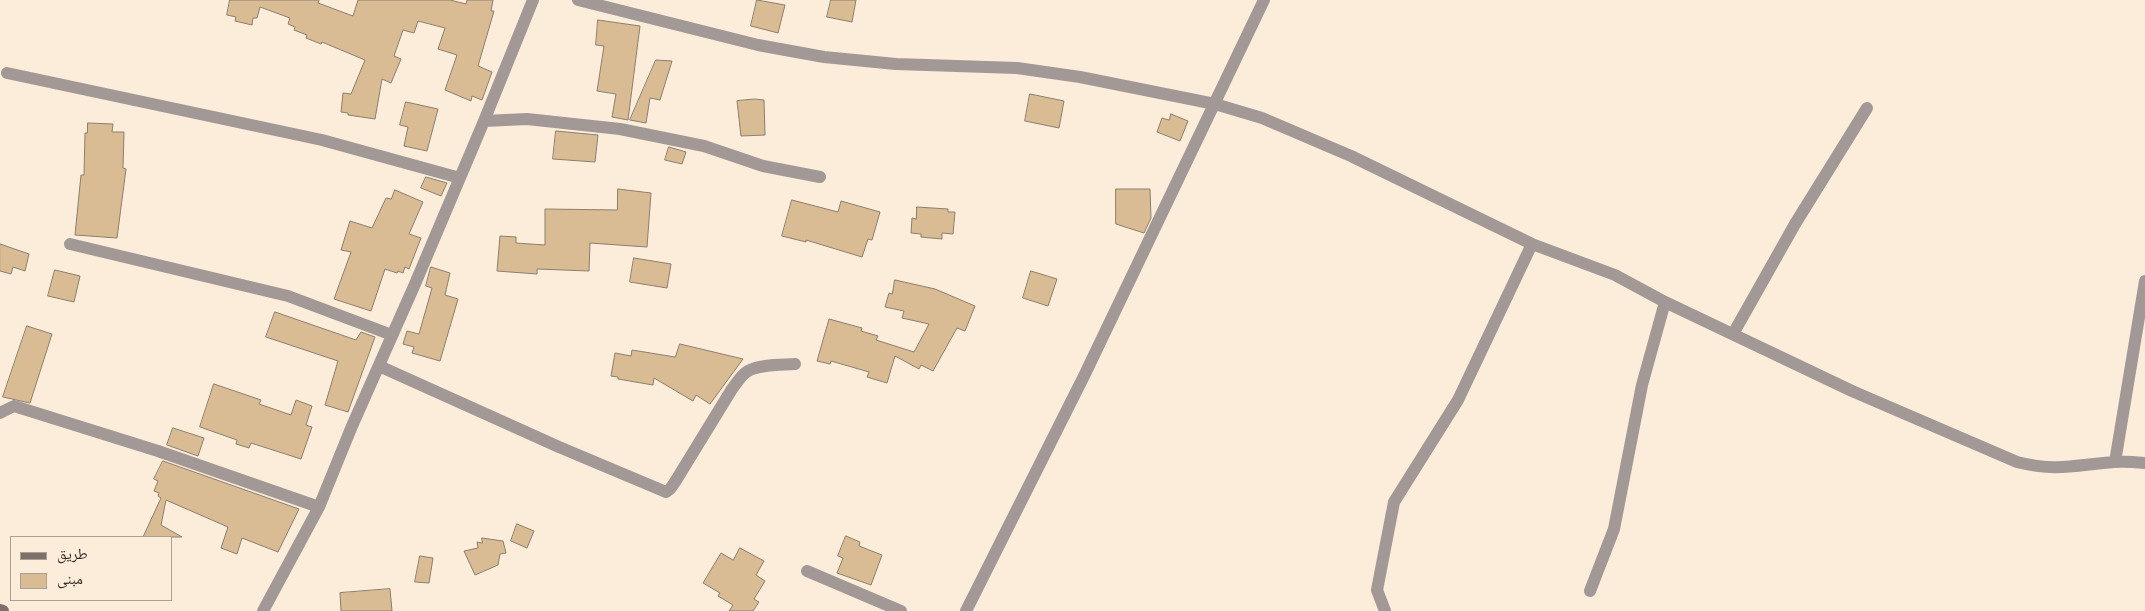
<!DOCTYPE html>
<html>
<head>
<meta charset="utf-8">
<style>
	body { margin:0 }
	#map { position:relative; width:2145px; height:611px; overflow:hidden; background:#fceddb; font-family:"Exo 2","Noto Naskh Arabic",sans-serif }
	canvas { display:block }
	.legend { position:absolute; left:10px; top:536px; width:162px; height:65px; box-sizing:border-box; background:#fceddb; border:1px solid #aba093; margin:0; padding:6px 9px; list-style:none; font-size:15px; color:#322d26 }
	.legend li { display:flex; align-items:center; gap:10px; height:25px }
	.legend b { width:25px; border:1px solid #aba093 }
</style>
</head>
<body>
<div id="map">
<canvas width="2145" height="611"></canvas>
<ul class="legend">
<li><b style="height:6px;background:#7d6f6a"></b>طريق</li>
<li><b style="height:14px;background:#dabc94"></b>مبنى</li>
</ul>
</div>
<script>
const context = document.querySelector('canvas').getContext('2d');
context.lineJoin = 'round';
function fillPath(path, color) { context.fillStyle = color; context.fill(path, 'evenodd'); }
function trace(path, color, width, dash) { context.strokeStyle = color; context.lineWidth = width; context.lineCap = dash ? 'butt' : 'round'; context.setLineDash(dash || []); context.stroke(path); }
const building = new Path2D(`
	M 230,0 L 319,0 L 318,3 L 353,16 L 358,0 L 450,0 L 466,4 L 467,0 L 493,0 L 491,11 L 494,11 L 478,66 L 492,72 L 482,100 L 472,96 L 471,101 L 445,90 L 457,55 L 438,49 L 445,28 L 418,21 L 414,33 L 403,30 L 394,56 L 401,59 L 391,83 L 382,79 L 375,119 L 348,115 L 348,113 L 341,112 L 343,93 L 351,94 L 365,60 L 322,42 L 321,44 L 306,38 L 307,35 L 294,30 L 295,27 L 288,24 L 290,18 L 260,7 L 257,18 L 253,18 L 252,25 L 235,21 L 236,17 L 227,15 Z
	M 757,0 L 785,5 L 778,33 L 751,26 Z
	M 831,0 L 856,0 L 852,22 L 827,17 Z
	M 598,20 L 640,26 L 628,120 L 612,117 L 616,94 L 597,91 L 604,46 L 596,45 Z
	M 656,60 L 672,61 L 660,100 L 650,98 L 646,123 L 630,120 Z
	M 1030,94 L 1064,101 L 1059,128 L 1025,121 Z
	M 755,99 L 764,100 L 765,135 L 741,136 L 737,101 Z
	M 406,102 L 438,109 L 427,151 L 404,146 L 408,127 L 400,125 Z
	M 1171,114 L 1188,121 L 1180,141 L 1157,132 L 1162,118 L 1169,120 Z
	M 88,123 L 113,124 L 112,132 L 124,132 L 123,168 L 126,169 L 117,238 L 75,235 L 81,175 L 84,175 L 85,133 L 87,133 Z
	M 556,131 L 598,135 L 595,162 L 553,159 Z
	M 669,147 L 686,152 L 682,164 L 665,160 Z
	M 426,177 L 447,183 L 441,196 L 421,188 Z
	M 618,189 L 651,193 L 647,247 L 590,243 L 589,271 L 537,269 L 537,274 L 497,271 L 500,236 L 516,237 L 516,243 L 545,245 L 545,209 L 617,210 Z
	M 1116,189 L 1150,189 L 1151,218 L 1144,233 L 1116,224 Z
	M 395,190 L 423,202 L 409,234 L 421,238 L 409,269 L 405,267 L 403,273 L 398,271 L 397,273 L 385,269 L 371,311 L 334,299 L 351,252 L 341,250 L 350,221 L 372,228 L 386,198 L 391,199 Z
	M 792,200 L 838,212 L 841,201 L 880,212 L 872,240 L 868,239 L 862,257 L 806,240 L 806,242 L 782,236 Z
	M 917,207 L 948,209 L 948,212 L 955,212 L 953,234 L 942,233 L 942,239 L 921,237 L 921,234 L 911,233 L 912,218 L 916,219 Z
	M 0,244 L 29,254 L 25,271 L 13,267 L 11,274 L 0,271 Z
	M 634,258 L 671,264 L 667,288 L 630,282 Z
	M 431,267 L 450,273 L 445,295 L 458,299 L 440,361 L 412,353 L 414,347 L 403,344 L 407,331 L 419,334 L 432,288 L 426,286 Z
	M 55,270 L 80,276 L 74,302 L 48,296 Z
	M 1031,271 L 1057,279 L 1048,306 L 1023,298 Z
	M 895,280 L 935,289 L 975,306 L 965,331 L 957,328 L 933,371 L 921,365 L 919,369 L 895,356 L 887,383 L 867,377 L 869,372 L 831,361 L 830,364 L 817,361 L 829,319 L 862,328 L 861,331 L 878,336 L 876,340 L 914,352 L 929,324 L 902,318 L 904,311 L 885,307 L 889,293 L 892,294 Z
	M 275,312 L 356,340 L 361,332 L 375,337 L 348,412 L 325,405 L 338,361 L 266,337 Z
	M 27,326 L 52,334 L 30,403 L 3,397 Z
	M 680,344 L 743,359 L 710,404 L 696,395 L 693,401 L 654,378 L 653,385 L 618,379 L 618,377 L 611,376 L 615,353 L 631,356 L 632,350 L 675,357 Z
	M 214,384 L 261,400 L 259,404 L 291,415 L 296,400 L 312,406 L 306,425 L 312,427 L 301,459 L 251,443 L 249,448 L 236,444 L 237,440 L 200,427 Z
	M 173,428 L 204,438 L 198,456 L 167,445 Z
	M 163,461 L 299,509 L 278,552 L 242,538 L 237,554 L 221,548 L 228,527 L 166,500 L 161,525 L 182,537 L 143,537 L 161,498 L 158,496 L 159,493 L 154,491 L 158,481 L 154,479 Z
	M 517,524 L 534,531 L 527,548 L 511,541 Z
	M 846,536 L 860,542 L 859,546 L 882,555 L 871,585 L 837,573 L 843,558 L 838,556 Z
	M 482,538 L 503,541 L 506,553 L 500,554 L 498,565 L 475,575 L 464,551 L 478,548 L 477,542 L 482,543 Z
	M 740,548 L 764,561 L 756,575 L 765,581 L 754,599 L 759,602 L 753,611 L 729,611 L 733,605 L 718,596 L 720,593 L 703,583 L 721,553 L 733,560 Z
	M 420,556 L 433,558 L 429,583 L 415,582 Z
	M 390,589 L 392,611 L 341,611 L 340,593 Z`);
fillPath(building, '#dabc94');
trace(building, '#8a7e6d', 1);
trace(new Path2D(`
	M 578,0 L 758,45 L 824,57 L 896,64 L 1017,68 L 1080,77 L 1215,104 L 1262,118 L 1351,156 L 1532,244 L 1615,275 L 1665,302 L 1852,391 L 2017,462 C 2056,472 2076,465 2114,462 C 2124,461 2135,462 2145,463
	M 7,73 L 322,140 L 460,178
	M 484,121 L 527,119 L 620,129 L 704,146 L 763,166 L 820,177
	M 70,244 L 288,296 L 392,335
	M 1733,334 L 1795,224 L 1867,108
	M 379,366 L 559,447 L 666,492 L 670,489 L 675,482 L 732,389 C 737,383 741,375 748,371 C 760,364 781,365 795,364
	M 0,413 L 14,406 L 158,451 L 319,507
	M 2115,462 L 2145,281
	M 807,571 L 901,611
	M 1590,591 L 1614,529 L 1642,385 L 1665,302
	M 263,611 L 319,507 L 352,426 L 415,284 L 484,121 L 533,0
	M 966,611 L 1085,374 L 1264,0
	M 1385,611 L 1377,590 L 1394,502 L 1458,400 L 1532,244`), '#a29895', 12);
trace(new Path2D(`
	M 0,610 L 3,611`), '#7d6f6a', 12);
</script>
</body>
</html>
